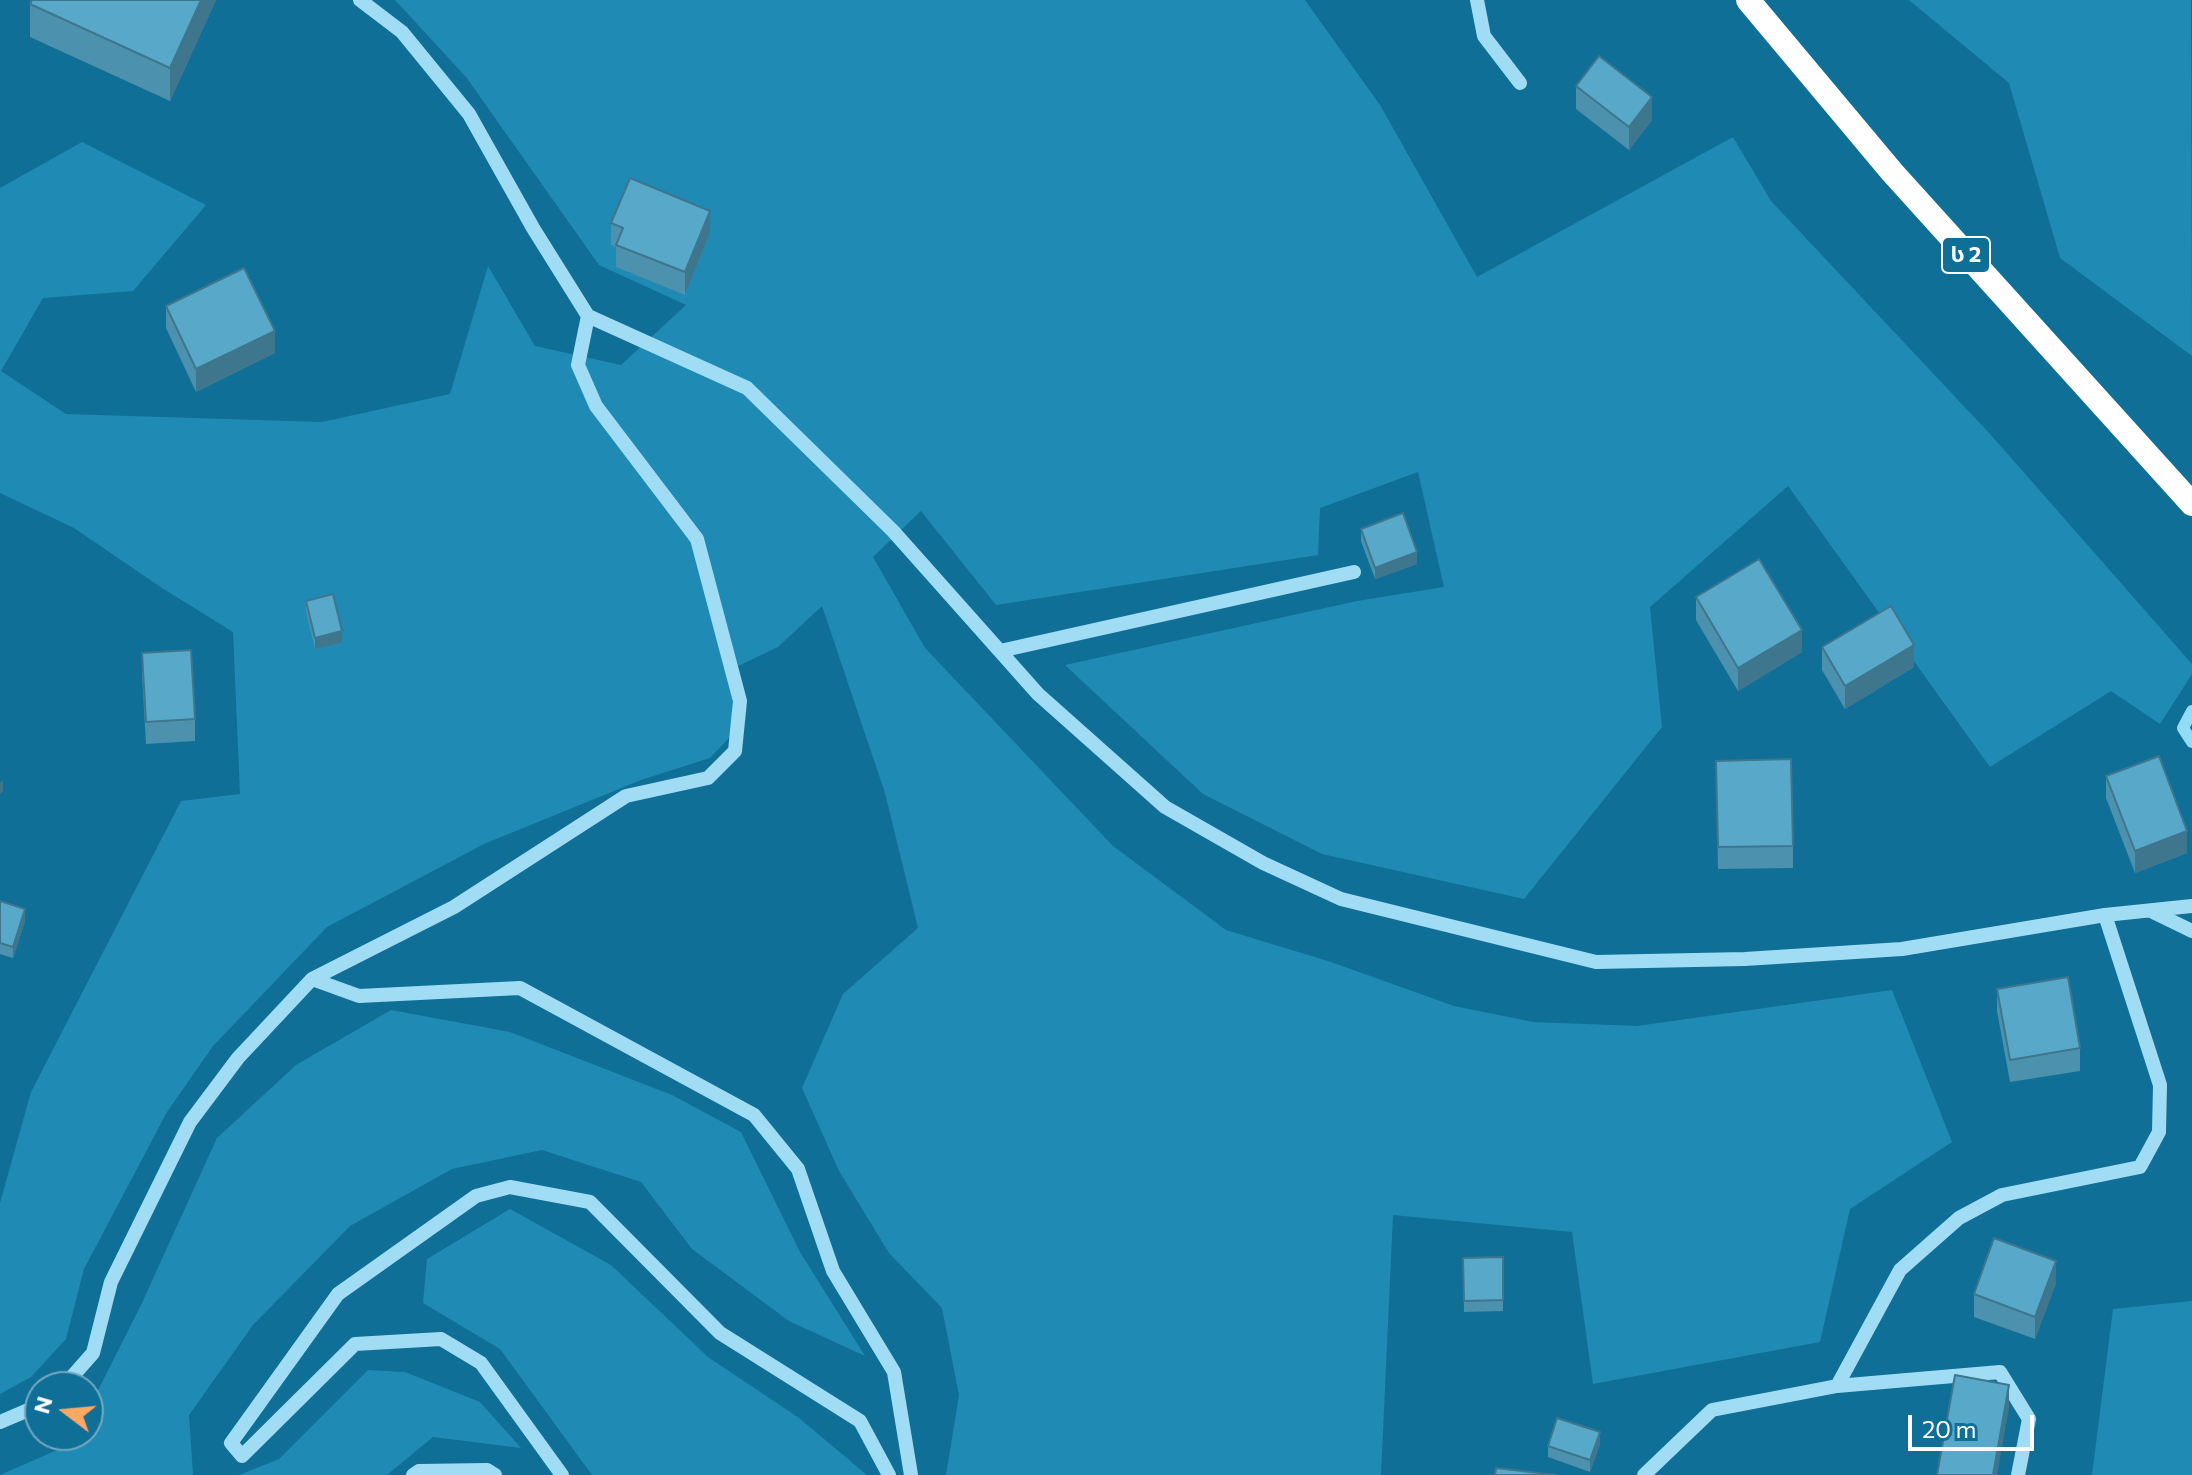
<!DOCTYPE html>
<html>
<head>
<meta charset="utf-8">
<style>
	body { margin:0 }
	#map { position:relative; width:2192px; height:1475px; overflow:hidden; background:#106f97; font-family:Commissioner,sans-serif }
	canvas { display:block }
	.north { position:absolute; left:24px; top:1371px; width:80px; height:80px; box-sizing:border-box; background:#106f97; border:2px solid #70a9c1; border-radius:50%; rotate:286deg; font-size:22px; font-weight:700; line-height:32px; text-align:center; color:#fff }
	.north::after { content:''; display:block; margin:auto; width:28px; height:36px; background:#ffa863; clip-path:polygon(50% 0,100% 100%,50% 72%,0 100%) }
	.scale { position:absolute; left:1908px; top:1415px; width:126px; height:36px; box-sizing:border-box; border:4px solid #fff; border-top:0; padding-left:10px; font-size:24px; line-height:28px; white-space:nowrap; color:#fff; -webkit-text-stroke:6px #106f97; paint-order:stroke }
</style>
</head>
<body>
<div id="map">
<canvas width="2192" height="1475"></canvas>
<div class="north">N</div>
<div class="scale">20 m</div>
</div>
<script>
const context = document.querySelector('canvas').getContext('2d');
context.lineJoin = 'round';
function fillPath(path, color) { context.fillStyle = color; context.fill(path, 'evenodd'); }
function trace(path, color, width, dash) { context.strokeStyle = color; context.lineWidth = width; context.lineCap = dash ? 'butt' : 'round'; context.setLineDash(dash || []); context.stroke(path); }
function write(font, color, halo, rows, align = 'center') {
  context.font = font + ' Commissioner,"Noto Sans Georgian",sans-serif'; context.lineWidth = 8; context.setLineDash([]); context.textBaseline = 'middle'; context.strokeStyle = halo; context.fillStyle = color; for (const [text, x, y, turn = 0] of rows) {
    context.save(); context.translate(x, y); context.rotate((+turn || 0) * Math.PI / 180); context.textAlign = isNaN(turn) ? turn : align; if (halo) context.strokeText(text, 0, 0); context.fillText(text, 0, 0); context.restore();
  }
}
fillPath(new Path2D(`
	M 395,0 L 1305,0 L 1380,105 L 1477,277 L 1733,137 L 1771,201 L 1991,435 L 2192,664 L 2192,674 L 2160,724 L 2111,691 L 1990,767 L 1788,486 L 1650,607 L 1662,727 L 1524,899 L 1322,854 L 1203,794 L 1065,665 L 1357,601 L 1444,587 L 1418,472 L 1320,508 L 1318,555 L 996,605 L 921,511 L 873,557 L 925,648 L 1113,846 L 1226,930 L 1331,962 L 1454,1006 L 1533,1022 L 1637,1026 L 1892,990 L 1952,1142 L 1850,1209 L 1820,1342 L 1593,1384 L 1572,1232 L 1393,1215 L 1381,1475 L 946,1475 L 959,1395 L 942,1308 L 889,1253 L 839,1171 L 802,1088 L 843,994 L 918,928 L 885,793 L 822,606 L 778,647 L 732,669 L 733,734 L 710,758 L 641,780 L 484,844 L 327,927 L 213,1046 L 167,1112 L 84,1269 L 66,1339 L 31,1377 L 0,1394 L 0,1203 L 31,1092 L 181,801 L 240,794 L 233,632 L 162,588 L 74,528 L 0,493 L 0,188 L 82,142 L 206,205 L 133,291 L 43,298 L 1,371 L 66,414 L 322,422 L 450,394 L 488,266 L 535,346 L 621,365 L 686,305 L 599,265 L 466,77 Z
	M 1909,0 L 2191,0 L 2192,356 L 2060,258 L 2009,83 Z
	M 391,1010 L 510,1032 L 672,1095 L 741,1132 L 800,1252 L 865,1356 L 789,1321 L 692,1249 L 641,1182 L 542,1150 L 452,1169 L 350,1226 L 253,1325 L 189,1415 L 193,1475 L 0,1475 L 71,1444 L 75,1435 L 88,1435 L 88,1410 L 141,1305 L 217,1138 L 296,1065 Z
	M 510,1209 L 611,1265 L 708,1357 L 799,1418 L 867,1475 L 592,1475 L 500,1349 L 423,1303 L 427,1259 Z
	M 2192,1301 L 2192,1475 L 2092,1475 L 2113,1309 Z
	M 368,1370 L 405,1372 L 480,1402 L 521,1448 L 433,1437 L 387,1475 L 239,1475 L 279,1459 Z`), '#1f8ab4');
trace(new Path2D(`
	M 2192,711 L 2183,728 L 2192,742`), '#92dcf7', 12);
trace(new Path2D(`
	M 360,0 L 402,32 L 469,114 L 533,228 L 588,316 L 747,388 L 893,531 L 1038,694 L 1165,807 L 1263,863 L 1341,899 L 1596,962 L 1745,959 L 1902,949 L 2105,915 L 2192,906
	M 1477,0 L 1484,36 L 1520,83
	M 1000,651 L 1354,572
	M 2153,912 L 2192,931
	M 312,979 L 359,996 L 520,988 L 754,1115 L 798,1169 L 833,1271 L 894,1372 L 911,1475
	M 1837,1386 L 2000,1372 L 2029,1419 L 2018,1475
	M 63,1387 L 93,1353 L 111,1282 L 190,1122 L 238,1058 L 312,979 L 454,907 L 626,796 L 708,778 L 735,751 L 740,701 L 697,539 L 596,406 L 578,365 L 588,316
	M 0,1422 L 40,1405
	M 413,1475 L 419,1471 L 487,1470 L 495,1475
	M 562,1475 L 481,1363 L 441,1339 L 355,1344 L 242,1456 L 231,1443 L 338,1294 L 476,1196 L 510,1187 L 590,1202 L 720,1333 L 860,1421 L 889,1475
	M 1644,1475 L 1712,1410 L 1837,1386 L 1900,1270 L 1959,1218 L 2002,1195 L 2140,1167 L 2159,1132 L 2160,1085 L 2105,915`), '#a0ddf4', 14);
trace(new Path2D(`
	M 1748,0 L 1892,172 L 2192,504`), '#fff', 24);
fillPath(new Path2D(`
	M 216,0 L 170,101 L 30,37 L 30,4 Z
	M 1576,86 L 1652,120 L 1629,150 L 1576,109 Z
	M 611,223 L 710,233 L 685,295 L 616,267 L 616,247 L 611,245 Z
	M 166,306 L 275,353 L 196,392 L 166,328 Z
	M 1361,529 L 1417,564 L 1375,579 L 1361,541 Z
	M 1696,597 L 1802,652 L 1738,691 L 1696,620 Z
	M 306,601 L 342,643 L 315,649 L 306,612 Z
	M 1822,647 L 1914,667 L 1845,709 L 1822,670 Z
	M 142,653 L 195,719 L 195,741 L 146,744 L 142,675 Z
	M 1716,761 L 1793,846 L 1793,868 L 1718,869 Z
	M 2106,776 L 2187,853 L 2135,873 L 2106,798 Z
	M 0,901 L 25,921 L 13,958 L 0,954 Z
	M 1997,989 L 2080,1048 L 2080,1071 L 2010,1082 L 1997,1011 Z
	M 1503,1257 L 1503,1311 L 1464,1312 L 1463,1258 Z
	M 2056,1283 L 2035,1339 L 1974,1317 L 1974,1294 Z
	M 1600,1444 L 1590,1472 L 1548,1457 L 1548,1446 Z`), '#4c91ad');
fillPath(new Path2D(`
	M 201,0 L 216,0 L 170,101 L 170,68 Z
	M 1652,97 L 1652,120 L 1629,150 L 1629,127 Z
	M 710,211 L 710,233 L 685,295 L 685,272 Z
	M 275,331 L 275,353 L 196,392 L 196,369 Z
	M 1417,552 L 1417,564 L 1375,579 L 1375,568 Z
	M 1802,630 L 1802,652 L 1738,691 L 1738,668 Z
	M 342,631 L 342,643 L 315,649 L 315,638 Z
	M 1914,645 L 1914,667 L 1845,709 L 1845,686 Z
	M 3,780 L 3,791 L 0,794 L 0,783 Z
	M 2187,831 L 2187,853 L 2135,873 L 2135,851 Z
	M 25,909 L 25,921 L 13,958 L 13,947 Z
	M 2056,1261 L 2056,1283 L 2035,1339 L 2035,1317 Z
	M 2009,1385 L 2009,1408 L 1997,1475 L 1993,1475 Z
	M 1600,1432 L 1600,1444 L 1590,1472 L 1590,1460 Z`), '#3e768d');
const building = new Path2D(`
	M 32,0 L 201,0 L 170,68 L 30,4 Z
	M 1599,56 L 1652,97 L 1629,127 L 1576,86 Z
	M 630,178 L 710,211 L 685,272 L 616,245 L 623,228 L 611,223 Z
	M 244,268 L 275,331 L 196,369 L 166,306 Z
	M 1403,513 L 1417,552 L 1375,568 L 1361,529 Z
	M 1759,559 L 1802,630 L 1738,668 L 1696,597 Z
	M 333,594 L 342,631 L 315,638 L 306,601 Z
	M 1891,606 L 1914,645 L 1845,686 L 1822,647 Z
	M 191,650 L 195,719 L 146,722 L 142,653 Z
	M 2159,756 L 2187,831 L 2135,851 L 2106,776 Z
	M 1791,759 L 1793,846 L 1718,847 L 1716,761 Z
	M 0,901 L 25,909 L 13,947 L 0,943 Z
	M 2068,977 L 2080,1048 L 2010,1060 L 1997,989 Z
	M 1994,1238 L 2056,1261 L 2035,1317 L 1974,1294 Z
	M 1503,1257 L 1503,1300 L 1464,1301 L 1463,1258 Z
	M 1955,1375 L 2009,1385 L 1993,1475 L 1937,1475 Z
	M 1557,1418 L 1600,1432 L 1590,1460 L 1548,1446 Z
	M 1496,1468 L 1556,1475 L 1495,1475 Z`);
fillPath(building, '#58a9c9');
trace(building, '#3e768d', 2);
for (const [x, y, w] of [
	[1966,255,48]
]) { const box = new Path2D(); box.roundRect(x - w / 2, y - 18, w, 36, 6); context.fillStyle = '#106f97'; context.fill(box); trace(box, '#fff', 2); }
write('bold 22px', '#fff', null, [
	["ს 2",1966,255]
]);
</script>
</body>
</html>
